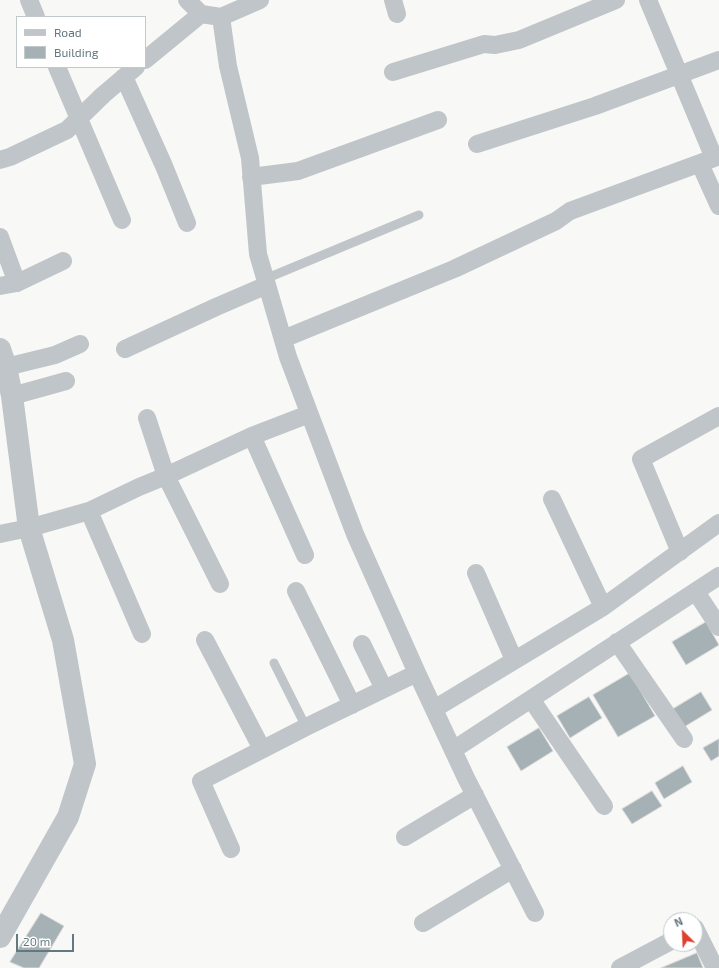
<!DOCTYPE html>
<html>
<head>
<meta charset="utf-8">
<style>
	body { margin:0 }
	#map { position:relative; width:719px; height:968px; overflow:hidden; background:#f8f8f6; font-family:"Exo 2",sans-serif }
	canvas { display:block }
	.legend { position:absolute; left:16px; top:16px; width:130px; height:52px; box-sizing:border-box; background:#fff; border:1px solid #c1c9cd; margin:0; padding:5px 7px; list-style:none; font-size:12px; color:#647881 }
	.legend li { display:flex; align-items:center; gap:8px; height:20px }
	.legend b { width:20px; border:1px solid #c1c9cd }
	.north { position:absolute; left:663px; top:912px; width:40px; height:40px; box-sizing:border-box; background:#fff; border:1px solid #c1c9cd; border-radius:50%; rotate:336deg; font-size:11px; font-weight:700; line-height:16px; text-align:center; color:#647881 }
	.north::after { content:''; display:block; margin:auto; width:14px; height:18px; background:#e13f2d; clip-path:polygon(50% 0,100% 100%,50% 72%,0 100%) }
	.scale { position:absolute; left:16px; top:934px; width:58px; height:18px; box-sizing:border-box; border:2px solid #647881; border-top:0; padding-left:5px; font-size:12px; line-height:14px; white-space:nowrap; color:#647881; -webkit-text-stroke:3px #fff; paint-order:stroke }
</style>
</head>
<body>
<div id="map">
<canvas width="719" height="968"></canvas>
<ul class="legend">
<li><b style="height:5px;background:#bfc5c8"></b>Road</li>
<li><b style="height:11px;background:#a6b1b5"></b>Building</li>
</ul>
<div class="north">N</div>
<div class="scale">20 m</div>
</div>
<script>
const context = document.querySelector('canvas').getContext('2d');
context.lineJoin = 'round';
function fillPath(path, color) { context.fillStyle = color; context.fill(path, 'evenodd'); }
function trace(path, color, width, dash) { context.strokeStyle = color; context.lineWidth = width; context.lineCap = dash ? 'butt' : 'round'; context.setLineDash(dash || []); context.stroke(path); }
const building = new Path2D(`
	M 706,622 L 719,645 L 686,665 L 672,642 Z
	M 630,673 L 655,716 L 618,737 L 593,695 Z
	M 701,692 L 712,710 L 684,727 L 673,709 Z
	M 589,697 L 602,718 L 570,738 L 557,716 Z
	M 539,728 L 553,751 L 521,771 L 507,747 Z
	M 719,739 L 719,756 L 711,761 L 703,748 Z
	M 683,766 L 692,782 L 664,799 L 655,783 Z
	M 652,791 L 662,806 L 632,824 L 622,809 Z
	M 41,913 L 64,926 L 39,968 L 24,968 L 10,962 Z
	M 697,953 L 703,968 L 661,968 Z`);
fillPath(building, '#a6b1b5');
trace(building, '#dadad8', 1);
trace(new Path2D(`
	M 265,279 L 419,215
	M 274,663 L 306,727`), '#bfc5c8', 9);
trace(new Path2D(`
	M 29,0 L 36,17
	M 187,0 L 201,14 L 221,17 L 260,0
	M 393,0 L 397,14
	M 648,0 L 714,158 L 719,156
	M 221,17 L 228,66 L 250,158 L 258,254 L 288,357 L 355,534 L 417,673 L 466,778 L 535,913
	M 145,60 L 201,14
	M 57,67 L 122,220
	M 393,72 L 484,44 L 495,45 L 519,40 L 616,0
	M 124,77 L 164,166 L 187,223
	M 477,144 L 595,106 L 719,60
	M 0,160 L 10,157 L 67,130 L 103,95 L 136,67
	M 700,164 L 719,206
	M 251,177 L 298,171 L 438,120
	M 0,237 L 17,283
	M 0,286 L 17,283 L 63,261
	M 283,339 L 454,269 L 556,221 L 570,211 L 714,158
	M 125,349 L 216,307 L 267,285
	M 6,367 L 55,355 L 80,344
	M 12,396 L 66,381
	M 147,418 L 166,476 L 220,584
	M 252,436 L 309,414
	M 552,499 L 603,607
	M 89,511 L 142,634
	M 0,534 L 29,528 L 89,511 L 139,487 L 166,476 L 252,436 L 305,555
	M 680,552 L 641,459 L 719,416
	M 476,573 L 514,660
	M 296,591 L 352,705
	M 696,592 L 719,627
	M 205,640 L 262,749
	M 617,642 L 684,739
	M 362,644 L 384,689
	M 531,699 L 604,806
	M 434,709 L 603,607 L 719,523
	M 453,750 L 719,576
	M 405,837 L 475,795
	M 231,849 L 201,781 L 306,727 L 417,673
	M 423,923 L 513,869
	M 695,928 L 715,968
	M 620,968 L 671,941`), '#bfc5c8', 18);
trace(new Path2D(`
	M 0,349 L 6,367 L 12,396 L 29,528 L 63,640 L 85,764 L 68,817 L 0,937`), '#bfc5c8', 22);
</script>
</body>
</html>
